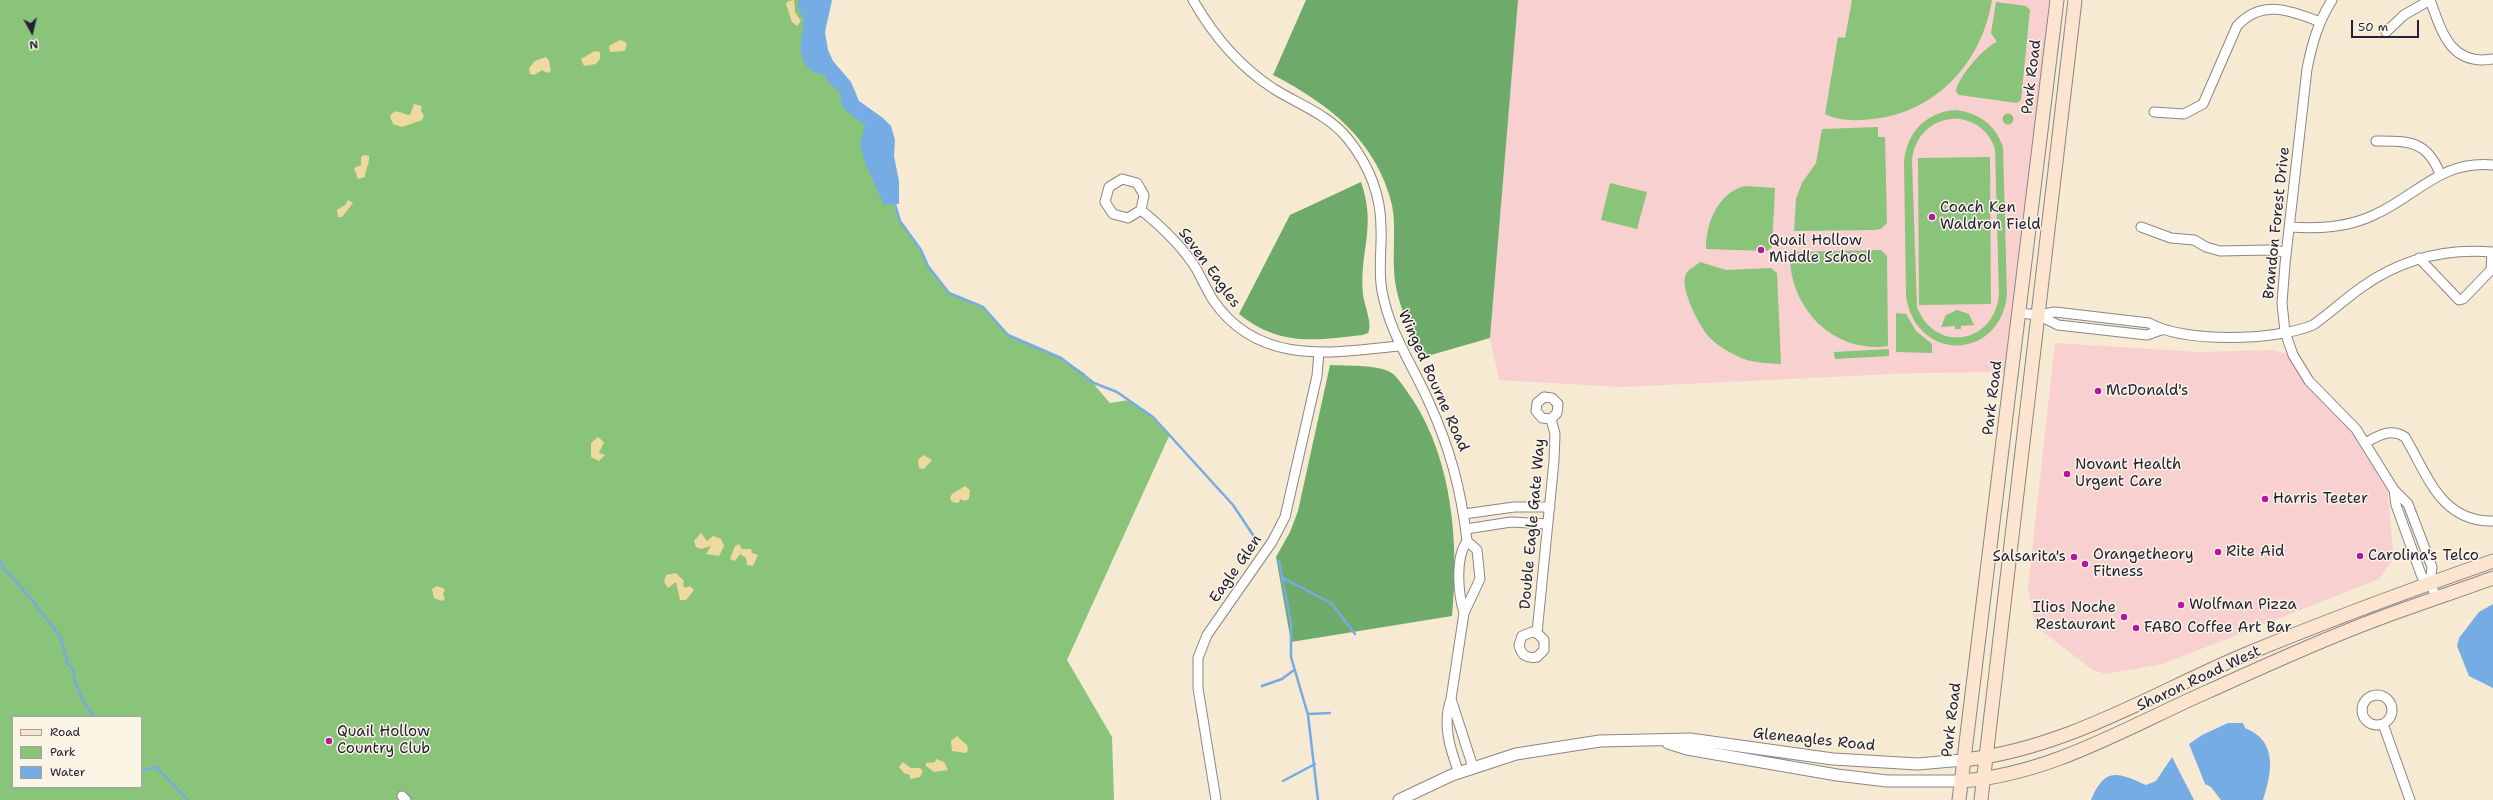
<!DOCTYPE html>
<html>
<head>
<meta charset="utf-8">
<style>
	body { margin:0 }
	#map { position:relative; width:2493px; height:800px; overflow:hidden; background:#f6ead2; font-family:"Shantell Sans",sans-serif }
	canvas { display:block }
	.legend { position:absolute; left:12px; top:716px; width:130px; height:72px; box-sizing:border-box; background:#fcf5e5; border:1px solid #a5a1a1; margin:0; padding:5px 7px; list-style:none; font-size:12px; color:#22223b }
	.legend li { display:flex; align-items:center; gap:8px; height:20px }
	.legend b { width:20px; border:1px solid #a5a1a1 }
	.north { position:absolute; left:12px; top:12px; width:40px; height:40px; -webkit-text-stroke:3px #fcf5e5; paint-order:stroke; rotate:172deg; font-size:11px; font-weight:700; line-height:16px; text-align:center; color:#22223b }
	.north::after { content:''; display:block; margin:auto; width:14px; height:18px; background:#22223b; clip-path:polygon(50% 0,100% 100%,50% 72%,0 100%) }
	.scale { position:absolute; left:2351px; top:20px; width:68px; height:18px; box-sizing:border-box; border:2px solid #22223b; border-top:0; padding-left:5px; font-size:12px; line-height:14px; white-space:nowrap; color:#22223b; -webkit-text-stroke:3px #fcf5e5; paint-order:stroke }
</style>
</head>
<body>
<div id="map">
<canvas width="2493" height="800"></canvas>
<ul class="legend">
<li><b style="height:5px;background:#fbe5cf"></b>Road</li>
<li><b style="height:11px;background:#89c47a"></b>Park</li>
<li><b style="height:11px;background:#76ace4"></b>Water</li>
</ul>
<div class="north">N</div>
<div class="scale">50 m</div>
</div>
<script>
const context = document.querySelector('canvas').getContext('2d');
context.lineJoin = 'round';
function fillPath(path, color) { context.fillStyle = color; context.fill(path, 'evenodd'); }
function trace(path, color, width, dash) { context.strokeStyle = color; context.lineWidth = width; context.lineCap = dash ? 'butt' : 'round'; context.setLineDash(dash || []); context.stroke(path); }
function write(font, color, halo, rows, align = 'center') {
  context.font = font + ' "Shantell Sans",sans-serif'; context.lineWidth = 3; context.setLineDash([]); context.textBaseline = 'middle'; context.strokeStyle = halo; context.fillStyle = color; for (const [text, x, y, turn = 0] of rows) {
    context.save(); context.translate(x, y); context.rotate((+turn || 0) * Math.PI / 180); context.textAlign = isNaN(turn) ? turn : align; if (halo) context.strokeText(text, 0, 0); context.fillText(text, 0, 0); context.restore();
  }
}
fillPath(new Path2D(`
	M 1518,0 L 2053,0 L 2009,372 L 1914,373 L 1622,387 L 1499,380 L 1490,338 Z
	M 2055,343 L 2198,352 L 2272,350 L 2293,355 L 2342,415 L 2386,476 L 2394,558 L 2379,579 L 2163,664 L 2106,674 L 2093,670 L 2035,626 L 2028,588 Z`), '#f7d0cf');
fillPath(new Path2D(`
	M 0,0 L 828,0 L 817,43 L 860,111 L 900,221 L 921,250 L 928,266 L 949,293 L 983,307 L 1008,335 L 1061,358 L 1084,373 L 1110,403 L 1129,400 L 1153,417 L 1170,434 L 1067,660 L 1112,737 L 1114,800 L 0,800 ZM 13,717 L 141,717 L 141,787 L 13,787 Z
	M 1852,0 L 1992,0 C 1982,62 1937,112 1873,119 C 1857,121 1839,121 1825,114 L 1838,37 L 1845,38 Z
	M 1996,2 L 2026,6 L 2030,10 L 2021,100 L 2017,103 L 1959,95 L 1956,92 C 1956,79 1985,46 1997,42 L 1991,33 Z
	M 1956,110 C 1979,113 1996,125 2003,147 L 2007,295 C 2000,361 1916,363 1906,296 L 1904,162 C 1907,132 1926,112 1956,110 ZM 1960,119 C 1978,122 1990,133 1995,149 L 1999,295 C 1994,344 1935,354 1917,307 L 1912,161 C 1914,135 1934,117 1960,119 Z
	M2002.5 119a5.5 5.5 0 1 1 11 0a5.5 5.5 0 1 1-11 0Z
	M 1878,127 L 1878,137 L 1885,137 L 1887,223 L 1881,229 L 1874,230 L 1794,231 L 1796,199 L 1802,183 L 1816,163 L 1822,129 Z
	M 1990,157 L 1991,304 L 1919,305 L 1918,158 Z
	M 1610,183 L 1647,192 L 1637,229 L 1601,220 Z
	M 1745,186 L 1775,188 L 1772,247 L 1767,251 L 1706,249 C 1706,224 1717,193 1745,186 Z
	M 1881,250 L 1887,256 L 1888,346 C 1832,354 1788,306 1790,252 Z
	M 1700,262 L 1726,270 L 1771,268 L 1777,273 L 1781,364 C 1767,363 1752,363 1739,357 C 1729,352 1718,346 1710,338 C 1700,328 1679,288 1686,274 C 1688,269 1696,266 1700,262 Z
	M 1957,310 L 1969,314 L 1974,325 L 1961,326 L 1961,329 L 1955,329 L 1955,326 L 1941,327 L 1946,315 Z
	M 1896,313 L 1906,314 L 1916,331 L 1932,344 L 1932,353 L 1896,352 Z
	M 1889,349 L 1889,356 L 1835,359 L 1834,352 Z`), '#89c47a');
fillPath(new Path2D(`
	M 1306,0 L 1518,0 L 1490,338 L 1424,357 C 1410,329 1395,301 1394,269 C 1393,247 1396,226 1392,205 C 1377,141 1328,103 1273,75 Z
	M 1361,182 C 1377,228 1359,251 1363,294 C 1364,305 1373,324 1368,333 L 1363,335 C 1315,340 1280,347 1239,314 L 1290,215 Z
	M 1330,365 C 1345,366 1381,364 1393,374 C 1401,381 1407,392 1413,400 C 1453,462 1459,545 1452,616 L 1291,642 L 1276,557 L 1290,532 L 1298,511 Z`), '#6eaa6a');
fillPath(new Path2D(`
	M 794,0 L 795,12 L 801,21 L 797,26 L 792,22 L 786,4 L 788,1 Z
	M 620,40 L 627,43 L 625,51 L 610,52 L 609,46 Z
	M 595,51 L 600,52 L 600,59 L 596,64 L 584,66 L 581,59 Z
	M 546,57 L 549,61 L 551,71 L 547,73 L 542,70 L 534,75 L 530,74 L 529,68 L 535,61 Z
	M 414,104 L 422,106 L 421,111 L 424,116 L 422,120 L 402,127 L 393,124 L 390,117 C 395,106 402,115 410,115 Z
	M 364,155 L 369,156 C 370,163 365,170 365,177 L 358,179 L 354,168 L 361,165 L 361,157 Z
	M 348,200 L 353,203 L 342,217 L 338,217 L 337,210 L 345,205 Z
	M 598,437 L 604,442 L 599,453 L 605,455 L 599,461 L 591,457 L 591,443 Z
	M 923,455 L 932,460 L 924,469 L 919,468 L 918,460 Z
	M 965,486 L 970,490 L 969,499 L 964,501 L 961,499 L 958,503 L 952,502 L 950,498 L 952,494 Z
	M 701,533 L 707,541 L 713,536 L 721,539 L 724,546 L 719,556 L 706,554 L 711,546 L 701,549 L 696,547 L 694,541 Z
	M 739,544 L 742,549 L 751,549 L 752,553 L 758,555 L 753,566 L 747,565 L 746,558 L 740,554 L 735,561 L 730,559 L 735,546 Z
	M 676,573 L 684,581 L 683,585 L 685,588 L 690,586 L 694,590 L 686,600 L 680,600 L 676,582 L 668,588 L 664,582 L 666,575 Z
	M 437,586 L 445,589 L 443,594 L 445,599 L 442,601 L 434,598 L 432,589 Z
	M 957,736 L 967,745 L 968,751 L 965,753 L 952,751 L 951,741 Z
	M 936,759 L 944,762 L 948,770 L 934,772 L 926,766 L 926,763 L 935,762 Z
	M 903,762 L 911,768 L 920,768 L 923,771 L 920,777 L 910,779 L 910,775 L 904,773 L 899,767 Z`), '#eeda9e');
fillPath(new Path2D(`
	M 799,0 L 832,0 L 825,32 L 828,50 L 833,61 L 851,82 L 859,101 L 883,118 L 891,126 L 895,140 L 894,156 L 899,181 L 899,204 L 884,205 L 865,163 L 860,143 L 865,126 L 843,108 L 839,91 L 828,83 L 825,76 C 821,74 815,73 811,70 C 795,58 802,36 804,20 L 797,6 Z
	M 2493,604 L 2493,688 L 2469,676 L 2457,646 L 2459,638 L 2479,612 Z
	M 2228,723 L 2243,723 L 2245,728 C 2278,741 2272,772 2263,800 L 2221,800 L 2211,787 L 2205,784 L 2189,744 L 2202,735 Z
	M 2172,757 L 2194,800 L 2091,800 C 2105,767 2117,772 2146,785 L 2156,781 Z`), '#76ace4');
trace(new Path2D(`
	M 895,204 L 900,221 L 921,250 L 928,266 L 949,293 L 983,307 L 1008,335 L 1061,358 L 1094,383 L 1117,392 L 1153,417 L 1233,505 L 1257,541
	M 0,561 L 5,570 L 29,596 L 60,636 L 68,664 L 73,669 L 75,682 L 84,702 L 94,717
	M 1279,561 L 1291,623 L 1291,657 L 1308,715 L 1318,800
	M 1283,578 L 1331,603 L 1355,634
	M 1262,686 L 1282,679 L 1294,670
	M 1309,714 L 1330,713
	M 141,768 L 145,770 L 156,767 L 188,800
	M 1283,781 L 1315,764`), '#76ace4', 2.5);
const minor = new Path2D(`
	M 1193,0 C 1213,35 1240,67 1274,89 C 1300,105 1329,115 1348,139 C 1368,164 1381,195 1381,228 C 1382,249 1378,270 1382,291 C 1390,334 1411,362 1428,400 C 1450,448 1461,489 1467,541
	M 2332,0 C 2318,22 2312,44 2307,69 L 2285,264 L 2282,303 L 2285,332 L 2293,355 L 2309,381 L 2356,429 L 2394,490
	M 2430,0 C 2442,32 2450,66 2493,59
	M 2386,32 L 2404,15 L 2430,0
	M 2154,112 L 2184,114 L 2203,104 L 2237,26 C 2261,0 2288,9 2320,22
	M 2376,141 C 2408,141 2427,140 2440,174
	M 1141,210 L 1128,218 L 1113,214 L 1105,202 L 1109,187 L 1122,179 L 1137,183 L 1144,195 L 1141,210 C 1162,227 1183,247 1197,270 C 1202,280 1207,290 1213,300 C 1258,366 1330,353 1399,346
	M 2141,227 L 2171,238 L 2194,240 L 2206,247 L 2220,251 L 2268,250 L 2286,252
	M 2290,227 C 2318,229 2347,228 2374,215 C 2417,196 2440,160 2493,165
	M 2419,258 L 2459,300 L 2463,299 L 2491,270 L 2492,252
	M 2020,313 L 2038,315 L 2055,312 L 2149,323 C 2184,343 2275,341 2313,325 C 2330,313 2345,299 2362,287 C 2401,259 2445,248 2493,252
	M 2038,315 L 2058,325 L 2085,328 L 2147,335 L 2161,330
	M 2365,443 C 2379,435 2391,428 2405,437 C 2428,476 2441,522 2493,521
	M 1464,514 L 1514,507 L 1550,507
	M 1466,529 L 1511,522 L 1548,524
	M 2430,584 L 2432,567 L 2408,504 L 2394,490 L 2396,505 L 2422,577 L 2430,584 L 2437,598
	M 1537,633 L 1544,640 L 1544,650 L 1537,657 C 1527,659 1521,655 1519,645 L 1522,636 L 1532,632 L 1537,633 L 1554,461 L 1555,434 L 1551,419 L 1542,418 L 1536,411 L 1537,403 L 1544,397 L 1552,398 L 1558,404 L 1557,413 L 1551,419
	M2362 710a15 15 0 1 1 30 0a15 15 0 1 1-30 0Z
	M 1451,699 L 1464,613 L 1480,579 L 1477,550 L 1467,541 C 1455,558 1458,593 1464,613
	M 2383,724 L 2410,800
	M 1459,773 C 1450,749 1442,724 1451,699 L 1473,767
	M 402,796 L 406,800
	M 1216,800 L 1198,688 L 1198,658 L 1207,635 L 1272,542 L 1285,517 L 1317,376 L 1319,352`);
const tertiary = new Path2D(`
	M 1668,743 L 1687,749 L 1837,775 L 1887,781 L 1961,781
	M 1399,800 L 1452,775 L 1516,754 L 1600,741 L 1690,739 L 1833,759 L 1918,764 L 1963,760`);
const secondary = new Path2D(`
	M 1963,760 C 2065,749 2152,694 2244,655 C 2326,621 2410,590 2493,561
	M 1961,781 C 2050,775 2129,726 2209,691 C 2260,668 2310,645 2362,625 C 2405,608 2449,594 2493,578
	M 1959,800 L 2057,0
	M 1981,800 L 2075,0`);
trace(minor, '#8c8686', 11);
trace(tertiary, '#8c8686', 13);
trace(secondary, '#8c8686', 15);
trace(minor, '#fff', 9);
trace(tertiary, '#fff', 11);
trace(secondary, '#fbe5cf', 13);
for (const [x, y, r, color] of [
	[1932,217,4,"#b5179e"],
	[1761,250,4,"#b5179e"],
	[2098,391,4,"#b5179e"],
	[2067,474,4,"#b5179e"],
	[2265,499,4,"#b5179e"],
	[2218,552,4,"#b5179e"],
	[2360,556,4,"#b5179e"],
	[2074,557,4,"#b5179e"],
	[2085,564,4,"#b5179e"],
	[2181,605,4,"#b5179e"],
	[2124,617,4,"#b5179e"],
	[2136,628,4,"#b5179e"],
	[329,741,4,"#b5179e"]
]) { const dot = new Path2D(); dot.arc(x, y, r, 0, 2 * Math.PI); context.fillStyle = color; context.fill(dot); trace(dot, '#fcf5e5', 1.5); }
write('15px', '#22223b', '#fcf5e5', [
	["Park Road",2032,77,-83],
	["Brandon Forest Drive",2277,223,-84],
	["Seven Eagles",1209,268,54],
	["Winged Bourne Road",1433,381,66],
	["Park Road",1993,398,-83],
	["Double Eagle Gate Way",1533,524,-85],
	["Eagle Glen",1236,569,-55],
	["Sharon Road West",2199,679,-25],
	["Park Road",1952,720,-83],
	["Gleneagles Road",1814,740,6]
]);
write('15px', '#22223b', '#fcf5e5', [
	["Coach Ken",1940,208],
	["Waldron Field",1940,225],
	["Quail Hollow",1769,241],
	["Middle School",1769,258],
	["McDonald's",2106,391],
	["Novant Health",2075,465],
	["Urgent Care",2075,482],
	["Harris Teeter",2273,499],
	["Rite Aid",2226,552],
	["Orangetheory",2093,555],
	["Fitness",2093,572],
	["Carolina's Telco",2368,556],
	["Salsarita's",2066,557,"right"],
	["Wolfman Pizza",2189,605],
	["Ilios Noche",2116,608,"right"],
	["Restaurant",2116,625,"right"],
	["FABO Coffee Art Bar",2144,628],
	["Quail Hollow",337,732],
	["Country Club",337,749]
], 'left');
</script>
</body>
</html>
